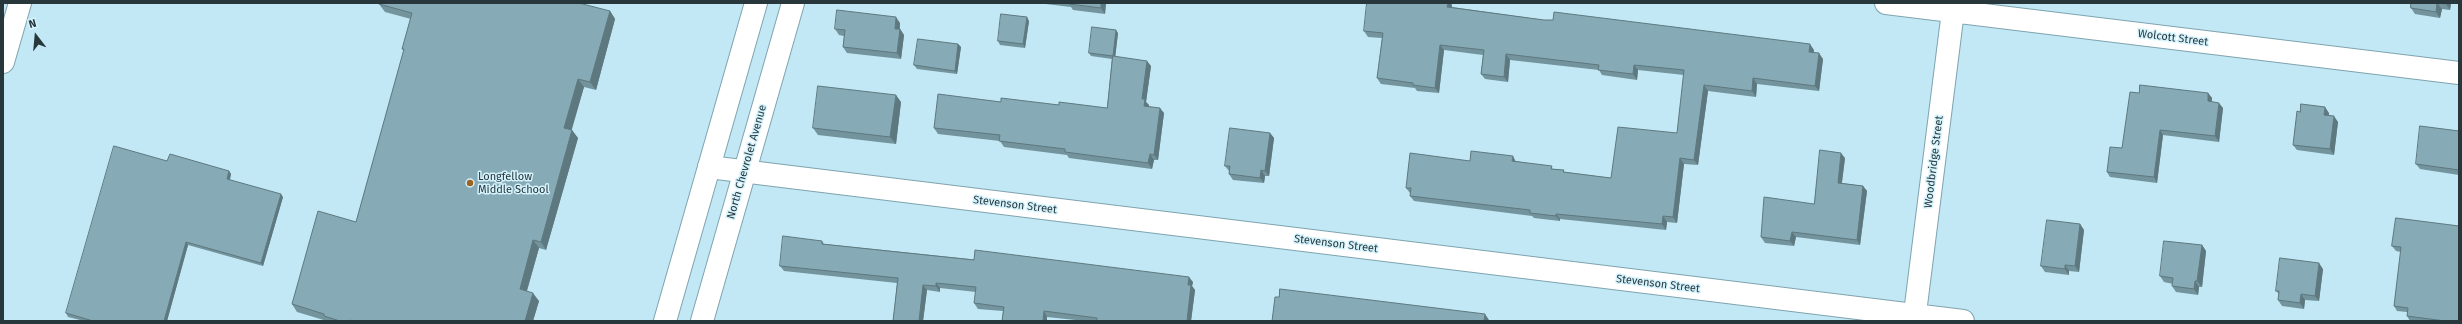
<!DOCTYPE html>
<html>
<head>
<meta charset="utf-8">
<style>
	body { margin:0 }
	#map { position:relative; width:2462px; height:324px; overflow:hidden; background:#c1e8f4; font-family:"Fira Sans",sans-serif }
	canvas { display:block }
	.frame { position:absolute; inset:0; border:4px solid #28373c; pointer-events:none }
	.north { position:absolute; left:16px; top:16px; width:40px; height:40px; -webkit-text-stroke:3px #d4f3fd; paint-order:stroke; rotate:344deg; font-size:11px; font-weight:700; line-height:16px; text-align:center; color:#28373c }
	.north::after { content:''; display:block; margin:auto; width:14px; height:18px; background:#28373c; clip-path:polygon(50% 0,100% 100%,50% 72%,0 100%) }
</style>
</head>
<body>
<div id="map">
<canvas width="2462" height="324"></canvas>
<div class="frame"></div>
<div class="north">N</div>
</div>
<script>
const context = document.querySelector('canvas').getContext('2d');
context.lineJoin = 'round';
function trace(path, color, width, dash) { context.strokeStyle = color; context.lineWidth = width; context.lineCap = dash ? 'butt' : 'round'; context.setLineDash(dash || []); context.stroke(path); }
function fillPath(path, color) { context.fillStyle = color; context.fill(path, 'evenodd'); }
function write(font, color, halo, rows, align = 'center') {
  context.font = font + ' "Fira Sans",sans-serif'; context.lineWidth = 3; context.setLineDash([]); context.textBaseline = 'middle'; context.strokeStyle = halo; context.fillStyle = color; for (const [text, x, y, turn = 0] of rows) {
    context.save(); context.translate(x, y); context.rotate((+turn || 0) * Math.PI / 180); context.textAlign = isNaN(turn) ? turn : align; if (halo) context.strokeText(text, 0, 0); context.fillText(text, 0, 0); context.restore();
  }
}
const street = new Path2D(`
	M 1886,3 L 2459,73
	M 3,62 L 20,3
	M 709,167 L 1963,321
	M 1914,321 L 1954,3`);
const secondary = new Path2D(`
	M 665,321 L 756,3
	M 702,321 L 793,3`);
trace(street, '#7fa4af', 24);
trace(secondary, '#7fa4af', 24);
trace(street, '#fff', 22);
trace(secondary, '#fff', 22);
fillPath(new Path2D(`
	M 1037,3 L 1106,3 L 1105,14 L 1073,10 L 1071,7 Z
	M 2411,3 L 2451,3 L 2450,10 L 2442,9 L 2440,18 L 2415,14 L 2411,8 Z
	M 379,4 L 610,11 L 615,19 L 596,90 L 584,87 L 571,130 L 578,138 L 546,250 L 539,248 L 527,291 L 539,301 L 533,321 L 327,321 L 297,312 L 292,304 L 356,222 L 404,51 L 402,49 L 411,19 L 385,12 Z
	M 1452,5 L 1452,7 L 1544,20 L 1814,50 L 1813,52 L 1823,59 L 1819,91 L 1757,84 L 1756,97 L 1708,91 L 1698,165 L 1684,164 L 1677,223 L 1667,222 L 1666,230 L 1560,219 L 1560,221 L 1534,218 L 1532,216 L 1414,201 L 1410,196 L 1410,193 L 1406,188 L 1470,161 L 1516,161 L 1554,169 L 1565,172 L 1611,178 L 1677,133 L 1684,75 L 1638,70 L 1637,80 L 1602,75 L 1599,70 L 1510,60 L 1508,82 L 1485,79 L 1481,74 L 1483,55 L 1444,50 L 1439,93 L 1417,91 L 1415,88 L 1381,84 L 1377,78 L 1382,38 L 1368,37 L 1364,31 Z
	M 1029,21 L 1025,48 L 1000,45 L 998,41 Z
	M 900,23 L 900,29 L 904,35 L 901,59 L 847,53 L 843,47 L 844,36 L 839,35 L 835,29 Z
	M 1118,33 L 1115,57 L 1151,66 L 1146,102 L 1149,105 L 1149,106 L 1164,113 L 1158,160 L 1154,160 L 1152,169 L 1069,158 L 1067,155 L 1004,147 L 1000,141 L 938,134 L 934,128 L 1001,102 L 1107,108 L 1112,59 L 1091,56 L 1089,53 Z
	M 958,44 L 961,47 L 957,74 L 917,69 L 914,65 Z
	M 2139,93 L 2208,93 L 2212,98 L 2212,102 L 2223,108 L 2219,142 L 2163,135 L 2157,183 L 2110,177 L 2107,172 L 2122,148 Z
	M 901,102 L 896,144 L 818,135 L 813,128 Z
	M 2300,112 L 2329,113 L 2329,115 L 2338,122 L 2334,155 L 2297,150 L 2293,145 Z
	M 2459,131 L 2459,175 L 2420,169 L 2416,164 Z
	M 1270,133 L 1274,138 L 1269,176 L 1265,176 L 1264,183 L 1233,180 L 1229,174 L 1229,171 L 1225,166 Z
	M 1845,158 L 1842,183 L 1863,186 L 1867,191 L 1860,245 L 1796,237 L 1794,246 L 1765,243 L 1761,237 L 1814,204 Z
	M 229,171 L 231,174 L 230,180 L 283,197 L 263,266 L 188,245 L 167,321 L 84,321 L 68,317 L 66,313 Z
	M 2396,218 L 2459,321 L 2410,321 L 2407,316 L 2407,312 L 2397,311 L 2394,306 L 2401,252 L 2396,251 L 2392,246 Z
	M 2080,224 L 2084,230 L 2079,272 L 2069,271 L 2069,275 L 2045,272 L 2041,266 Z
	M 822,241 L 824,244 L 1193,282 L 1192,286 L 1195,290 L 1191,321 L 1085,321 L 1047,317 L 1047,321 L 1002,321 L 1003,311 L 978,309 L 974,303 L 976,292 L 940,288 L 940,292 L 927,290 L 923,321 L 893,321 L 897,283 L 784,271 L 780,266 Z
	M 2202,245 L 2206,251 L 2202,287 L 2199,287 L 2198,295 L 2176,292 L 2172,286 L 2173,284 L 2164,282 L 2160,276 Z
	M 2323,269 L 2319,301 L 2305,300 L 2304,309 L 2282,306 L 2278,300 L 2279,294 L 2276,291 Z`), '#73939d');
fillPath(new Path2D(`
	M 1101,3 L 1106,3 L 1105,14 L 1101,8 Z
	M 1448,3 L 1451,3 L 1452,5 L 1451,12 L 1447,7 Z
	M 2437,3 L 2442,9 L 2440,18 L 2436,12 Z
	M 2446,3 L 2451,3 L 2450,10 L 2446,4 Z
	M 610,11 L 615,19 L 596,90 L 590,82 Z
	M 896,17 L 900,23 L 899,32 L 900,29 L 904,35 L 901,59 L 897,53 L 895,29 Z
	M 1027,17 L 1029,21 L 1025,48 L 1023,44 Z
	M 1116,30 L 1118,33 L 1115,59 L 1113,56 Z
	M 958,44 L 961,47 L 957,74 L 955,71 Z
	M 1810,44 L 1814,50 L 1813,57 L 1809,52 Z
	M 1440,45 L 1444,50 L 1439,93 L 1435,88 Z
	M 1819,53 L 1823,59 L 1819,91 L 1815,86 Z
	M 1506,54 L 1510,60 L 1508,82 L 1504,77 Z
	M 1147,61 L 1151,66 L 1146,102 L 1149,105 L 1148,112 L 1144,106 L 1142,99 Z
	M 1634,65 L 1638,70 L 1637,80 L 1633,74 Z
	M 1753,78 L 1757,84 L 1756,97 L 1752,91 Z
	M 578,79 L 584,87 L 570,136 L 564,128 Z
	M 1704,85 L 1708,91 L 1698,165 L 1694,160 Z
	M 2208,93 L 2212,98 L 2211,107 L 2208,101 Z
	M 896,95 L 901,102 L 896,144 L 890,137 Z
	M 2219,103 L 2223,108 L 2219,142 L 2215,136 Z
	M 2325,107 L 2329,113 L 2328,121 L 2324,115 Z
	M 1160,108 L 1164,113 L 1158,160 L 1154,155 Z
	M 2334,116 L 2338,122 L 2334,155 L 2330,149 Z
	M 572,130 L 578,138 L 546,250 L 541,242 Z
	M 2160,130 L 2163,135 L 2157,183 L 2154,177 Z
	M 1270,133 L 1274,138 L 1269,176 L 1265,171 Z
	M 1841,153 L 1845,158 L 1841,188 L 1838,183 Z
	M 1150,154 L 1154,160 L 1152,169 L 1148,163 Z
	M 1513,156 L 1516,162 L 1512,161 Z
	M 1680,158 L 1684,164 L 1677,223 L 1673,217 Z
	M 1261,170 L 1265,176 L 1264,183 L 1260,178 Z
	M 229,171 L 231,174 L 229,182 L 227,179 Z
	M 1863,186 L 1867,191 L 1860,245 L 1857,240 Z
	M 281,194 L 283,197 L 263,266 L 261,263 Z
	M 1556,214 L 1560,219 L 1560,221 L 1556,216 Z
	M 1663,216 L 1667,222 L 1666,230 L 1662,224 Z
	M 2080,224 L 2084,230 L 2079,272 L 2075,266 Z
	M 1792,232 L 1796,237 L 1794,246 L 1790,241 Z
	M 533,240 L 539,248 L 525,297 L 520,289 Z
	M 186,242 L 188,245 L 167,321 L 164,321 Z
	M 2202,245 L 2206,251 L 2202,287 L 2197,281 Z
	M 2319,263 L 2323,269 L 2319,301 L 2315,296 Z
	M 2065,265 L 2069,271 L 2069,275 L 2065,269 Z
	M 1189,277 L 1193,282 L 1192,286 L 1195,290 L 1191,321 L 1187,321 L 1188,285 Z
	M 2195,281 L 2199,287 L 2198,295 L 2194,289 Z
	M 936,283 L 940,288 L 940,292 L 936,286 Z
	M 923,285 L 927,290 L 923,321 L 919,321 Z
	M 533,293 L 539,301 L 533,321 L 525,321 Z
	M 2301,294 L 2305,300 L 2304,309 L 2300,303 Z
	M 1044,311 L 1047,317 L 1047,321 L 1043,321 Z
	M 1485,314 L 1489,320 L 1489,321 L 1484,321 Z`), '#5e787f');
const building = new Path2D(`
	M 379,3 L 579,3 L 610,11 L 590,82 L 578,79 L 564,128 L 572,130 L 541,242 L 533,240 L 520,289 L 533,293 L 525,321 L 353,321 L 350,320 L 350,321 L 340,321 L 324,316 L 324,314 L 292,304 L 318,211 L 356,222 L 404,49 L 402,49 L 412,13 L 379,4 Z
	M 1069,3 L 1101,3 L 1101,8 L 1069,4 Z
	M 1367,3 L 1448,3 L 1447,7 L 1544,20 L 1553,20 L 1554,12 L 1810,44 L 1809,52 L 1819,53 L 1815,86 L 1753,78 L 1752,91 L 1704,85 L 1694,160 L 1680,158 L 1673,217 L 1663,216 L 1662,224 L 1556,214 L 1556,216 L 1530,213 L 1530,210 L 1410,196 L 1411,188 L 1406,188 L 1410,153 L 1470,161 L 1471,151 L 1513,156 L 1512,161 L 1552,166 L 1551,169 L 1564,170 L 1563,172 L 1611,178 L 1618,127 L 1677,133 L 1684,70 L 1634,65 L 1633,74 L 1598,70 L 1599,65 L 1506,54 L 1504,77 L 1481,74 L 1484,50 L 1440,45 L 1435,88 L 1413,85 L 1413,83 L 1377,78 L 1383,33 L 1364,31 Z
	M 2411,3 L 2446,3 L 2446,4 L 2437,3 L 2436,12 L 2411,8 Z
	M 837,10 L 896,17 L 895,29 L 900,29 L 897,53 L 843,47 L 845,30 L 835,29 Z
	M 1001,14 L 1027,17 L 1023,44 L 998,41 Z
	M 1092,27 L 1116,30 L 1113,56 L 1089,53 Z
	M 918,39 L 958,44 L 955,71 L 914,65 Z
	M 1113,56 L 1147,61 L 1142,99 L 1145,99 L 1144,106 L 1160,108 L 1154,155 L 1150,154 L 1148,163 L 1065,152 L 1065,149 L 999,141 L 1000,135 L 934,128 L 938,94 L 1001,102 L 1001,98 L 1059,105 L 1059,102 L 1107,108 Z
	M 2140,85 L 2208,93 L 2208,101 L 2219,103 L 2215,136 L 2160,130 L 2154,177 L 2107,172 L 2110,147 L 2122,148 L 2130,92 L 2139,93 Z
	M 818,86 L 896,95 L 890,137 L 813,128 Z
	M 2301,104 L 2325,107 L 2324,115 L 2334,116 L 2330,149 L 2293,145 L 2297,111 L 2300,112 Z
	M 2420,126 L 2459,131 L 2459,170 L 2416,164 Z
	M 1230,128 L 1270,133 L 1265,171 L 1261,170 L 1260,178 L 1229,174 L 1230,166 L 1225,166 Z
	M 114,146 L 167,161 L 170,154 L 229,171 L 227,179 L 281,194 L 261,263 L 186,242 L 164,321 L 93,321 L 66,313 Z
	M 1820,150 L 1841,153 L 1838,183 L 1863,186 L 1857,240 L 1792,232 L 1790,241 L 1761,237 L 1764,197 L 1814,204 Z
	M 2396,218 L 2459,226 L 2459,321 L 2445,321 L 2407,316 L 2408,308 L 2394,306 L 2401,247 L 2392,246 Z
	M 2047,220 L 2080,224 L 2075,266 L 2065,265 L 2065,269 L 2041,266 Z
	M 783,236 L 822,241 L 822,244 L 974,260 L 975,250 L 1189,277 L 1188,285 L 1191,285 L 1187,321 L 1097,321 L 1097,318 L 1044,311 L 1043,321 L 1002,321 L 1004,307 L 974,303 L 976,287 L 936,283 L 936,286 L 923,285 L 919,321 L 893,321 L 898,278 L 780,266 Z
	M 2164,241 L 2202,245 L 2197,281 L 2195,281 L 2194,289 L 2172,286 L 2173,278 L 2160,276 Z
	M 2280,258 L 2319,263 L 2315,296 L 2301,294 L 2300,303 L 2278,300 L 2279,291 L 2276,291 Z
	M 1280,289 L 1485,314 L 1484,321 L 1272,321 L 1275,297 L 1279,297 Z`);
fillPath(building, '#86abb6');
trace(building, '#5e787f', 1);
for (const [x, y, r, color] of [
	[470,183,4,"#9c6420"]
]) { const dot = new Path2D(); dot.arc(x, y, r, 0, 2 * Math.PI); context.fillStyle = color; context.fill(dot); trace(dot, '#d4f3fd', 1.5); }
write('11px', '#28373c', '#d4f3fd', [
	["Wolcott Street",2173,38,7],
	["North Chevrolet Avenue",747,162,-74],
	["Woodbridge Street",1934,162,-83],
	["Stevenson Street",1015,205,7],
	["Stevenson Street",1336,244,7],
	["Stevenson Street",1658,284,7]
]);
write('11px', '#28373c', '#d4f3fd', [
	["Longfellow",478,177],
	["Middle School",478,190]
], 'left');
</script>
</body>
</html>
